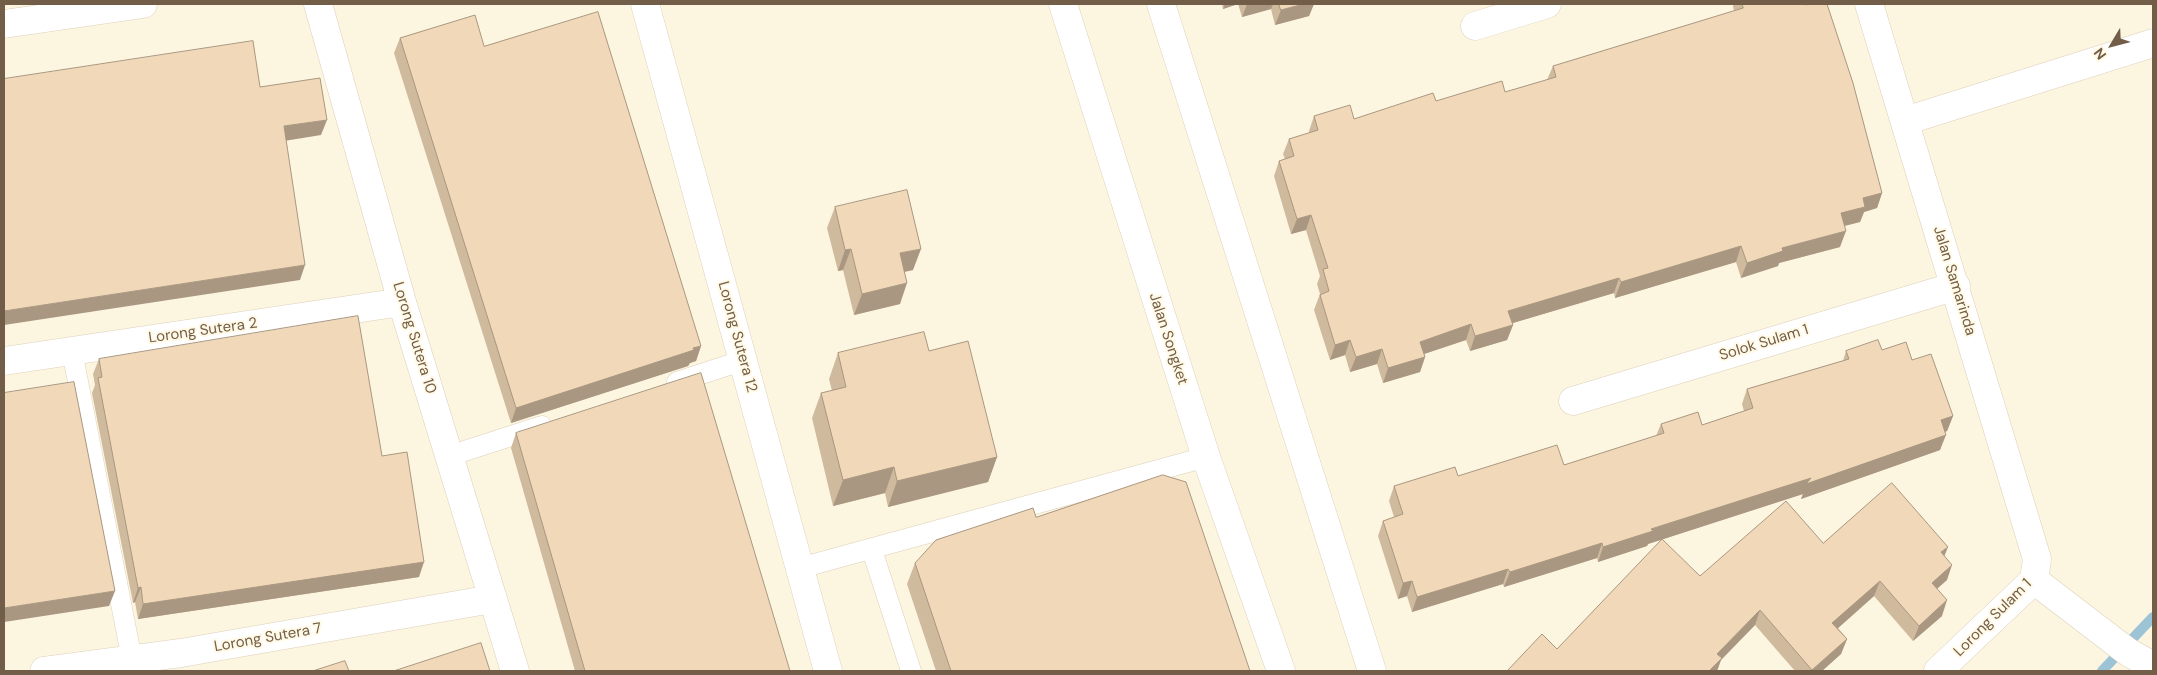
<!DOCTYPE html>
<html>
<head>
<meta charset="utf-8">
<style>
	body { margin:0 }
	#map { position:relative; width:2157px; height:675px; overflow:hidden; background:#fcf5e0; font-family:"DM Sans",sans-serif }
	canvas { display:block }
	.frame { position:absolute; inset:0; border:5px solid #725e48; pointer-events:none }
	.north { position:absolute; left:2087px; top:20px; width:50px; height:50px; -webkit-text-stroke:4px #fff9e6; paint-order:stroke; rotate:233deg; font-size:14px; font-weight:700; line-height:20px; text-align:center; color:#725e48 }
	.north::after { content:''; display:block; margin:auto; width:18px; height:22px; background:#725e48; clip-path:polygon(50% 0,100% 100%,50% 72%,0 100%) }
</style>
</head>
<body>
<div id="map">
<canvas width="2157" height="675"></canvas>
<div class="frame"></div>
<div class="north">N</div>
</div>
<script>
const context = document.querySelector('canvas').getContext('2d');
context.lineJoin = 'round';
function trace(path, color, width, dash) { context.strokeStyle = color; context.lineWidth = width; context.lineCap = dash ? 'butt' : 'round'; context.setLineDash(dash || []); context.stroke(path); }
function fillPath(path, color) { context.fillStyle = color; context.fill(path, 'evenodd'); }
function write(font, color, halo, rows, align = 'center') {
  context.font = font + ' "DM Sans",sans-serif'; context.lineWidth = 4; context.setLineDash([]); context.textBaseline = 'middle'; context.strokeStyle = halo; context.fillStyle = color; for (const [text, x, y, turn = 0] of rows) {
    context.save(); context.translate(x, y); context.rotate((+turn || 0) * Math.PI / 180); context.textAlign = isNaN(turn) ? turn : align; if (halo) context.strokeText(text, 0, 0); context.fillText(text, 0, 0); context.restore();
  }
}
trace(new Path2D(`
	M 2102,671 L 2153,617`), '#9cc4d6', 10);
const lane = new Path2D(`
	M 72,351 L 132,660
	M 677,382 L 744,360
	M 449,456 L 542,426
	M 872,550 L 911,671
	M 800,568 L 1206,457`);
const street = new Path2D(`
	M 318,4 L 402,302 L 515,671
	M 645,4 L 828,671
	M 1063,4 L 1206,457 L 1281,671
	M 1161,4 L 1372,671
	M 1869,4 L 2037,559 L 2034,580 L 1938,671
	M 4,24 L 143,4
	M 1475,26 L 1547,4
	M 1905,121 L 2153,43
	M 4,361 L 402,302
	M 1573,401 L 1956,286
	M 2034,580 L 2128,652 L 2153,666
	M 44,671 L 181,653 L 492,599`);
trace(lane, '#ddd0ba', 21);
trace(street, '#ddd0ba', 29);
trace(lane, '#fff', 20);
trace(street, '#fff', 28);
fillPath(new Path2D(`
	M 1222,4 L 1314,4 L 1309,16 L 1275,25 L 1271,9 L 1242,17 L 1238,4 L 1223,9 Z
	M 1734,4 L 1805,4 L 1882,193 L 1877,208 L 1864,212 L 1860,222 L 1844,226 L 1840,247 L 1779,263 L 1778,266 L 1741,278 L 1736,262 L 1615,298 L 1614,293 L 1512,323 L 1513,325 L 1507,340 L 1470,351 L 1466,340 L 1424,354 L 1425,357 L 1420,372 L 1383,383 L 1377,364 L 1350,372 L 1345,355 L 1330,360 L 1314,310 L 1320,294 L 1317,284 L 1320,276 L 1306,230 L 1291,234 L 1274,176 L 1279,161 L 1285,159 L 1283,154 L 1289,139 L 1309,133 L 1309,131 L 1314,116 L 1354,119 L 1436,101 L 1505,92 L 1547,80 L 1553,66 L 1734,11 L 1733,6 Z
	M 400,38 L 484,46 L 701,346 L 696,361 L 690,363 L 688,366 L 511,423 L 394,53 Z
	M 835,207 L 913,270 L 905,272 L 900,304 L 854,315 L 843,270 L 838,271 L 827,228 Z
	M 1882,350 L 1912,360 L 1953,416 L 1947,431 L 1945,432 L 1940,450 L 1801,499 L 1803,494 L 1648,544 L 1647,546 L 1598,562 L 1597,558 L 1504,587 L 1503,584 L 1412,612 L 1407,596 L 1398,599 L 1378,536 L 1383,521 L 1394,517 L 1389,501 L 1394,486 L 1458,476 L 1564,465 L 1656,436 L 1661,424 L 1702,425 L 1744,411 L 1742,404 L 1747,389 L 1843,361 L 1846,351 Z
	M 929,351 L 997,457 L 988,482 L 888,507 L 885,493 L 833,506 L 812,418 L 821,393 L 832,391 L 829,379 L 838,353 Z
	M 99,359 L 382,456 L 419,577 L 138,619 L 135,602 L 133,603 L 92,393 L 95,385 L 93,374 Z
	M 516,433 L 790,671 L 575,671 L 511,448 Z
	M 1036,517 L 1250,671 L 936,671 L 907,584 L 915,563 Z
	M 1823,543 L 1944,556 L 1947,580 L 1937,589 L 1942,616 L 1913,641 L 1874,596 L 1838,628 L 1847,639 L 1841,654 L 1822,671 L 1795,671 L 1755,625 L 1721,660 L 1717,671 L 1557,649 L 1700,576 Z`), '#cfba9e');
fillPath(new Path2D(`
	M 1225,4 L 1238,4 L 1223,9 Z
	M 1247,4 L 1273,4 L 1271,9 L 1242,17 Z
	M 1304,4 L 1314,4 L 1309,16 L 1275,25 L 1281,10 Z
	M 327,120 L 321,135 L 278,142 L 284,126 Z
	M 1882,193 L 1877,208 L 1864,212 L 1860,222 L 1836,228 L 1841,213 L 1863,198 Z
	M 1311,215 L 1306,230 L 1291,234 L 1297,219 Z
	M 1846,231 L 1840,247 L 1779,263 L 1778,266 L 1741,278 L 1747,263 L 1782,248 Z
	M 1741,246 L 1736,262 L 1615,298 L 1621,282 Z
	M 851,249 L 843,270 L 838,271 L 845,250 Z
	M 921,249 L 913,270 L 893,274 L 900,253 Z
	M 305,265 L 300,280 L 4,325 L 4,311 Z
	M 1619,278 L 1614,293 L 1503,326 L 1508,311 Z
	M 907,283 L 900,304 L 854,315 L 862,294 Z
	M 1471,324 L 1466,340 L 1415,357 L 1420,342 Z
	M 1513,325 L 1507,340 L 1470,351 L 1475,336 Z
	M 1350,340 L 1345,355 L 1330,360 L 1335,345 Z
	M 701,346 L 696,361 L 690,363 L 688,366 L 511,423 L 516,408 Z
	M 1382,349 L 1377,364 L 1350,372 L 1356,357 Z
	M 1425,357 L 1420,372 L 1383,383 L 1388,368 Z
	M 1953,416 L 1947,431 L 1935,435 L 1941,420 Z
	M 1946,435 L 1940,450 L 1801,499 L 1803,494 L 1648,544 L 1647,546 L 1598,562 L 1603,547 L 1651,529 Z
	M 997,457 L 988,482 L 888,507 L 897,481 Z
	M 894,467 L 885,493 L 833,506 L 843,480 Z
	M 1602,543 L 1597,558 L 1504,587 L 1510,572 Z
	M 1948,547 L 1942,562 L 1941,552 Z
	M 424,562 L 419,577 L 138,619 L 143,604 Z
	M 1952,565 L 1947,580 L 1926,598 L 1932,583 Z
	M 1508,569 L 1503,584 L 1412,612 L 1417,597 Z
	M 1412,581 L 1407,596 L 1398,599 L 1403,583 Z
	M 1880,581 L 1874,596 L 1827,638 L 1832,623 Z
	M 141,587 L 135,602 L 133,603 L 138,588 Z
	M 115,591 L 109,606 L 4,622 L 4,608 Z
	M 1947,600 L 1942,616 L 1913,641 L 1919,626 Z
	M 1760,610 L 1755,625 L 1721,660 L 1717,671 L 1709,671 L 1717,654 Z
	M 1847,639 L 1841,654 L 1822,671 L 1811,671 L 1812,670 Z`), '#a99781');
const building = new Path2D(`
	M 1279,4 L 1304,4 L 1281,10 Z
	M 1742,4 L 1805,4 L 1806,5 L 1809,4 L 1827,4 L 1853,83 L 1882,193 L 1863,198 L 1865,207 L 1841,213 L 1846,231 L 1782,248 L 1783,251 L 1747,263 L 1741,246 L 1621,282 L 1619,278 L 1508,311 L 1513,325 L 1475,336 L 1471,324 L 1420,342 L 1425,357 L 1388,368 L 1382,349 L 1356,357 L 1350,340 L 1335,345 L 1320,295 L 1329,291 L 1323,269 L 1328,268 L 1311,215 L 1297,219 L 1279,161 L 1294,156 L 1289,139 L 1318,130 L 1314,116 L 1350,105 L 1354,119 L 1433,93 L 1436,101 L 1502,81 L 1505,92 L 1556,77 L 1553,66 L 1743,8 Z
	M 598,12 L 701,346 L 693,348 L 694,350 L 516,408 L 400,38 L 475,15 L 484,46 Z
	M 253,41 L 260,87 L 320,78 L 327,120 L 284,126 L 305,265 L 4,311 L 4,79 Z
	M 907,190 L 921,249 L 900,253 L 907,283 L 862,294 L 851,249 L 845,250 L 835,207 Z
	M 358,316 L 382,456 L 407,452 L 424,562 L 143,604 L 141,587 L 138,588 L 98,378 L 102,377 L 99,359 Z
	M 924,332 L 929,351 L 968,341 L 997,457 L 897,481 L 894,467 L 843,480 L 821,393 L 846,387 L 838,353 Z
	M 1878,340 L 1882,350 L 1906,342 L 1912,360 L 1931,354 L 1953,416 L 1941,420 L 1946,435 L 1806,484 L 1811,478 L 1651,529 L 1653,531 L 1603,547 L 1602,543 L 1510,572 L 1508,569 L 1417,597 L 1412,581 L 1403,583 L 1383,521 L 1403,514 L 1394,486 L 1455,467 L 1458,476 L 1557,445 L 1564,465 L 1664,433 L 1661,424 L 1698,412 L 1702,425 L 1753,408 L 1747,389 L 1849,359 L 1846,351 Z
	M 701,373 L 790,671 L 585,671 L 516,433 Z
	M 74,382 L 115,591 L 4,608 L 4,393 Z
	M 1163,475 L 1186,482 L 1250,671 L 951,671 L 915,563 L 936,540 L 1033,508 L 1036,517 Z
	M 1892,483 L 1948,547 L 1941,552 L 1952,565 L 1932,583 L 1947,600 L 1919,626 L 1880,581 L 1832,623 L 1847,639 L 1812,670 L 1760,610 L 1717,654 L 1722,658 L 1709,671 L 1507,671 L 1542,634 L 1557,649 L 1662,539 L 1700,576 L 1786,501 L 1823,543 Z
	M 481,643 L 490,671 L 394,671 Z
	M 345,661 L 349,671 L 313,671 Z`);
fillPath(building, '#f1d8b8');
trace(building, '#a99781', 1);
write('15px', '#725e48', '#fff9e6', [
	["Jalan Samarinda",1954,281,73],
	["Lorong Sutera 2",203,331,-8],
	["Lorong Sutera 12",737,337,75],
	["Lorong Sutera 10",414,338,73],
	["Jalan Songket",1168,339,72],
	["Solok Sulam 1",1764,343,-17],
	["Lorong Sulam 1",1993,618,-45],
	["Lorong Sutera 7",268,638,-10]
]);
</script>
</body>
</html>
